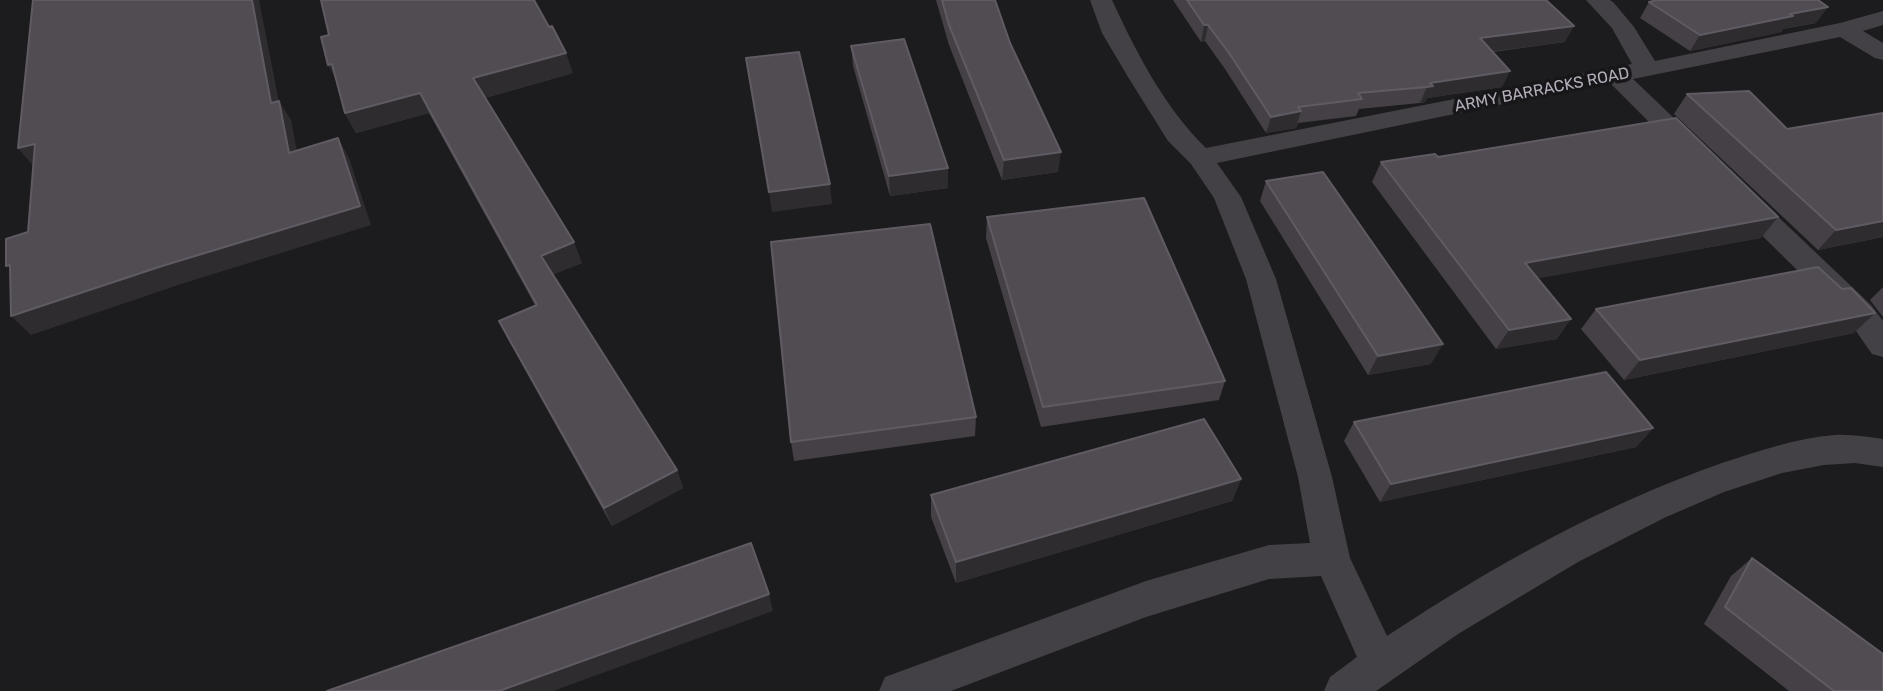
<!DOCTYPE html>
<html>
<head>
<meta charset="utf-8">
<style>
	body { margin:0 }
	canvas { display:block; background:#1c1b1d }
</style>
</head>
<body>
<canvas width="1883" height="691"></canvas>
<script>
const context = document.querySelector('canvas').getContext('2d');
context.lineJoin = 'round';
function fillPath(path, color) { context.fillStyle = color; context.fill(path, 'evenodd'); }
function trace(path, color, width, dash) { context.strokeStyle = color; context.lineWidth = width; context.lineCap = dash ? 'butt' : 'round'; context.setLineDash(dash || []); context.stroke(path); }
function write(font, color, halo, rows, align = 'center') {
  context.font = font + ' Rubik,sans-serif'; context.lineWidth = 7; context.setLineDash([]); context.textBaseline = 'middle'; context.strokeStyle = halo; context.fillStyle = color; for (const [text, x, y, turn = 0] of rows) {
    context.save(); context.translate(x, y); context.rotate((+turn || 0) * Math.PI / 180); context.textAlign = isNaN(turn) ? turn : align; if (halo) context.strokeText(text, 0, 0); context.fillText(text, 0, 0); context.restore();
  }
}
fillPath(new Path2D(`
	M 1090,0 L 1112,0 C 1136,52 1164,107 1206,148 L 1632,64 L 1612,28 L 1586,0 L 1610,0 L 1614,3 L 1634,27 L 1655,61 L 1840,23 L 1883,11 L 1883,25 L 1863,31 L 1883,43 L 1883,60 L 1875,58 L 1840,37 L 1633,79 L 1700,143 L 1704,149 L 1700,155 L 1691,158 L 1682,155 L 1609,82 L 1217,163 L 1241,197 L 1276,279 L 1332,477 L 1350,558 L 1387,636 C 1491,567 1604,504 1722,463 C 1759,451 1796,438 1835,435 C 1852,434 1867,437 1883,439 L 1883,467 L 1855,463 L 1824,465 L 1782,473 L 1724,492 L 1664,518 L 1578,562 L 1458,634 L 1376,691 L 1324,691 L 1330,677 L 1357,657 L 1321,576 L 1269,579 L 1146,617 L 951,691 L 879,691 L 885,677 L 1146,581 L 1269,545 L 1310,543 L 1298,477 L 1246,279 L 1214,198 L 1191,164 L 1168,141 L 1128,77 L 1102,33 Z
	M 1741,189 L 1751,191 L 1871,305 L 1883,321 L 1883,357 L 1872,354 L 1849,321 L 1731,205 L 1727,198 L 1731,191 Z`), '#444146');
fillPath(new Path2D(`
	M 936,0 L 995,0 L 1058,172 L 1002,180 L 949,45 Z
	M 1173,0 L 1546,0 L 1565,42 L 1493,52 L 1502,87 L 1427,98 L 1425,102 L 1420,103 L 1359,109 L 1356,116 L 1298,123 L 1296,128 L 1266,133 L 1225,69 L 1205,41 L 1201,42 Z
	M 1649,2 L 1816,23 L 1783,29 L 1781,32 L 1690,51 L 1640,18 Z
	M 851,46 L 948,188 L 890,196 L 853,66 Z
	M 573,73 L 485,98 L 582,263 L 553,274 L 677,470 L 683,488 L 612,526 L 509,341 L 499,321 L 535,305 L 429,113 L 356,133 L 345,113 Z
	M 1687,94 L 1787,129 L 1883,237 L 1818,250 L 1674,114 Z
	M 1438,157 L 1761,238 L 1538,278 L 1557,339 L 1496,349 L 1372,182 L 1381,162 Z
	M 1266,181 L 1431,364 L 1368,375 L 1260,201 Z
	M 987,217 L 1225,381 L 1219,400 L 1041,427 L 986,238 Z
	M 1883,287 L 1883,317 L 1870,300 Z
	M 1596,309 L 1854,333 L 1624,380 L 1581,329 Z
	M 976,417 L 975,436 L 794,461 L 791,442 Z
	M 1354,422 L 1653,428 L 1636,447 L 1380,502 L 1344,441 Z
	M 1241,479 L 1232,501 L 956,583 L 931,517 L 931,495 Z
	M 1752,558 L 1883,691 L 1789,691 L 1704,624 L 1731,576 Z`), '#444045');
fillPath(new Path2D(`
	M 252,0 L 259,0 L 283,123 L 271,103 Z
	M 1828,7 L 1816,23 L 1783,29 L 1781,32 L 1690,51 L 1700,35 L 1790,14 Z
	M 1204,25 L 1208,25 L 1205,41 L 1201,42 Z
	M 1574,26 L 1565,42 L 1473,54 L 1480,38 Z
	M 566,53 L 573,73 L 481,99 L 473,78 Z
	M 332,64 L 339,85 L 328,65 Z
	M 1510,71 L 1502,87 L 1427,98 L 1425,102 L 1420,103 L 1427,87 L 1430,83 Z
	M 420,93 L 429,113 L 356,133 L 345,113 Z
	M 279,101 L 291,120 L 301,173 L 289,153 Z
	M 1301,111 L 1296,128 L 1266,133 L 1271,117 Z
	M 338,138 L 349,158 L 371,225 L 178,285 L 31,335 L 11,316 L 162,266 Z
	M 35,144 L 35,168 L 18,148 Z
	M 1061,152 L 1058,172 L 1002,180 L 1004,160 Z
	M 948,168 L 948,188 L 890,196 L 889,176 Z
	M 830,184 L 832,204 L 772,212 L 769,192 Z
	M 1778,217 L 1761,238 L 1513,283 L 1525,263 Z
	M 1883,221 L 1883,237 L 1818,250 L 1836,230 Z
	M 574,242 L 582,263 L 550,276 L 541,256 Z
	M 1875,313 L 1854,333 L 1624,380 L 1640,360 Z
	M 1571,319 L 1557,339 L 1496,349 L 1509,330 Z
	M 1443,344 L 1431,364 L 1368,375 L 1378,356 Z
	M 1653,428 L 1636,447 L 1380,502 L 1391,484 Z
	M 677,470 L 683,488 L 612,526 L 604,508 Z
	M 1241,479 L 1232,501 L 956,583 L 956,562 Z
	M 769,594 L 773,611 L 553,691 L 499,691 Z`), '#2f2c30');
const building = new Path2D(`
	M 33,0 L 252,0 L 271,103 L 279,101 L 289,153 L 338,138 L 360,206 L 162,266 L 11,316 L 10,265 L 6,266 L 6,239 L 28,232 L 35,144 L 18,148 Z
	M 321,0 L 534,0 L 549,27 L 552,26 L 566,53 L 473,78 L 574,242 L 541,256 L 677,470 L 604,508 L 499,321 L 537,305 L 420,93 L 345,113 L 332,64 L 328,65 L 321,37 L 329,35 Z
	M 942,0 L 995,0 L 1010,43 L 1061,152 L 1004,160 L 949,25 Z
	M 1187,0 L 1546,0 L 1574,26 L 1480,38 L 1510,71 L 1430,83 L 1433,86 L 1427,87 L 1358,93 L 1362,99 L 1298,107 L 1301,111 L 1271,117 L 1229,53 L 1208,25 L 1204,25 Z
	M 1657,0 L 1818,0 L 1828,7 L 1790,14 L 1793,16 L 1700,35 L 1649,2 Z
	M 904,39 L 948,168 L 889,176 L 851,46 Z
	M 799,52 L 830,184 L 769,192 L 746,58 Z
	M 1749,91 L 1787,129 L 1883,113 L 1883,221 L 1836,230 L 1687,94 Z
	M 1676,118 L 1778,217 L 1525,263 L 1571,319 L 1509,330 L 1381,162 L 1435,154 L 1438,157 Z
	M 1323,172 L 1443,344 L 1378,356 L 1266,181 Z
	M 1144,198 L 1225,381 L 1043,407 L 987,217 Z
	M 930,224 L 976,417 L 791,442 L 771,242 Z
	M 1818,267 L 1842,289 L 1851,288 L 1875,313 L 1640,360 L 1596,309 Z
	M 1606,372 L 1653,428 L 1391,484 L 1354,422 Z
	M 1204,419 L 1241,479 L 956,562 L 931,495 Z
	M 751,543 L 769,594 L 499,691 L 327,691 Z
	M 1752,558 L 1883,654 L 1883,691 L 1834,691 L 1725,607 Z`);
fillPath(building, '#504c52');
trace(building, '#605b62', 2);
write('16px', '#b5aebb', '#171618', [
	["ARMY BARRACKS ROAD",1542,90,-11]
]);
</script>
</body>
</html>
